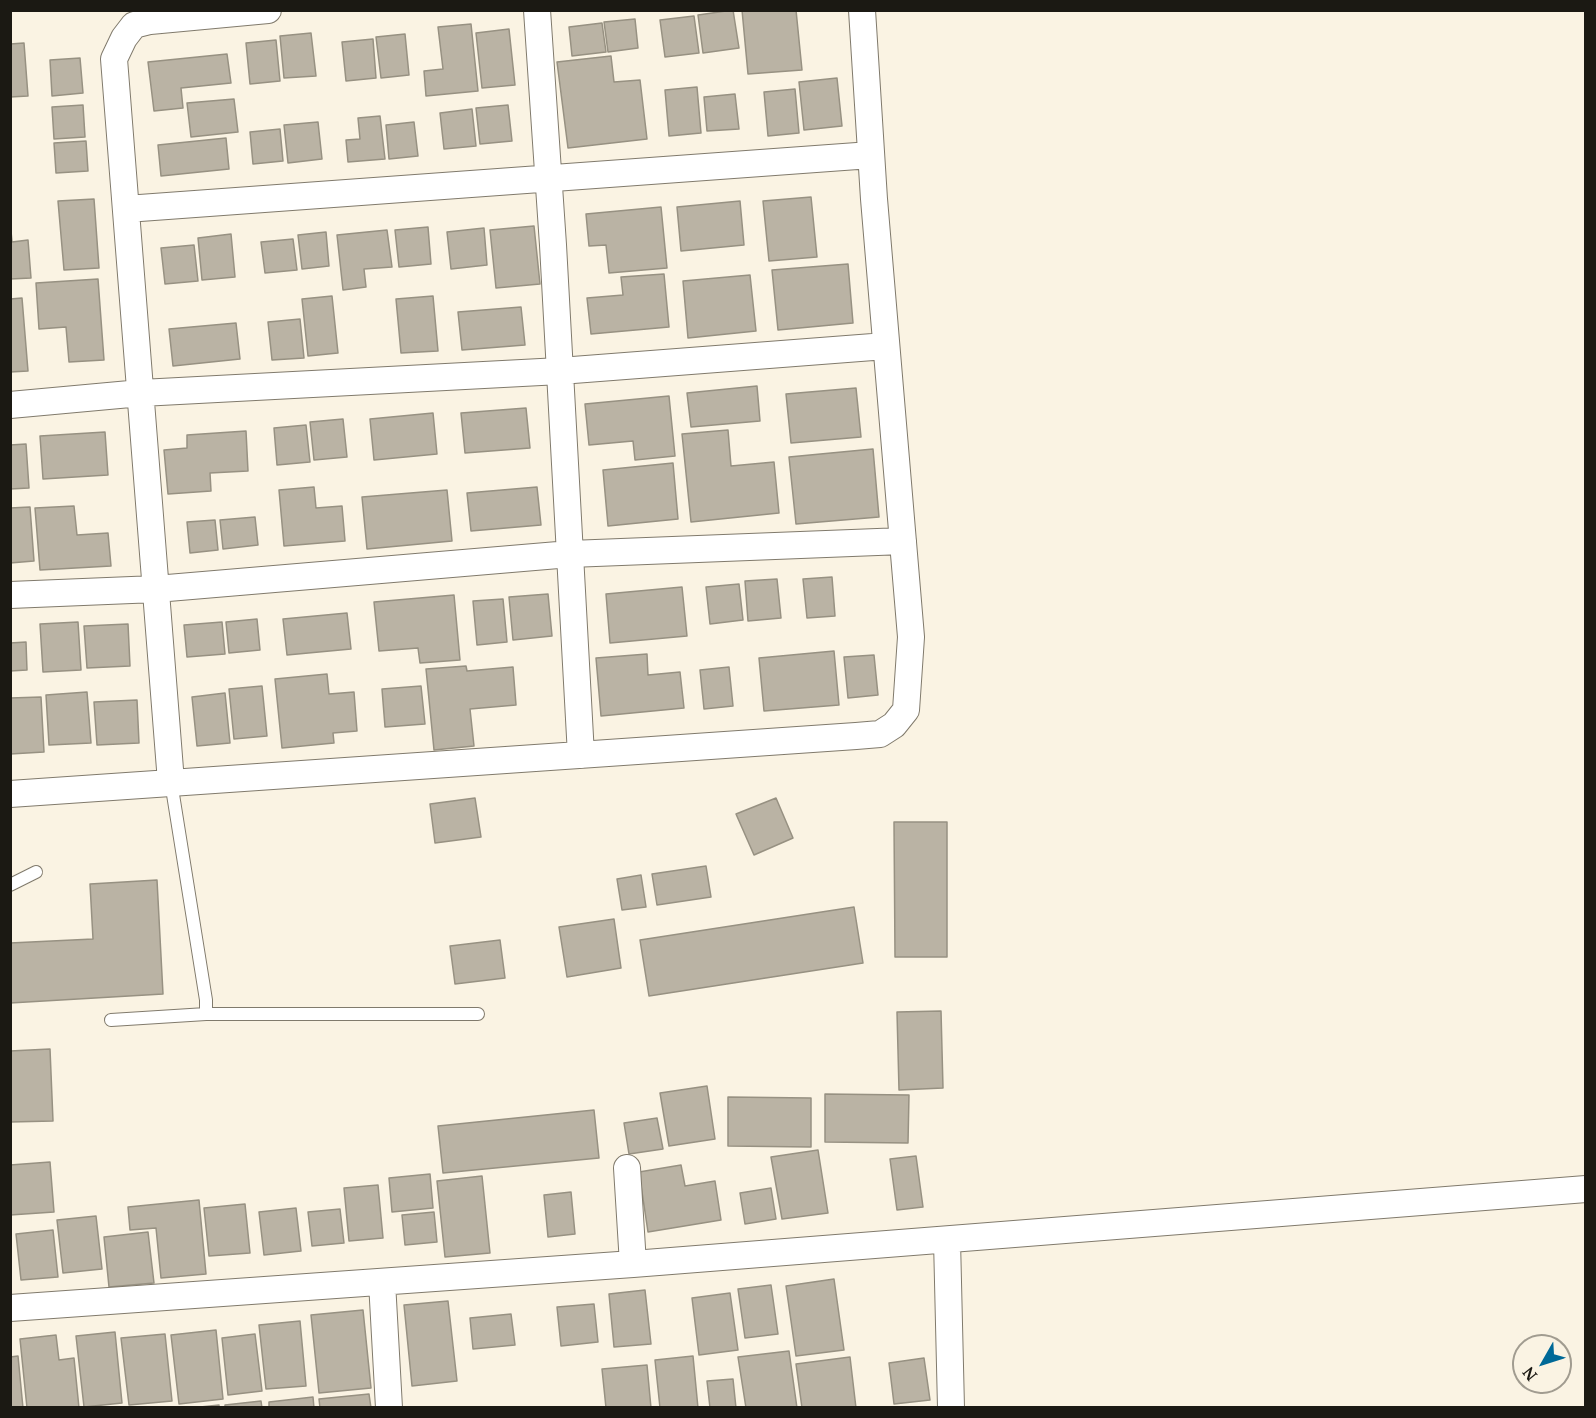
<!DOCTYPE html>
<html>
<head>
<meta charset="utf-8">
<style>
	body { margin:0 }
	#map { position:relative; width:1596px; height:1418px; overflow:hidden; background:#faf3e3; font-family:"PT Serif",serif }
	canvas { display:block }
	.frame { position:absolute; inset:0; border:12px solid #1b1913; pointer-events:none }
	.north { position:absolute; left:1512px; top:1334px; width:60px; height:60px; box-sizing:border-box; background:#faf3e3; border:2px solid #a19c90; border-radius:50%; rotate:231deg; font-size:16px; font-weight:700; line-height:24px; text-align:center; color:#1b1913 }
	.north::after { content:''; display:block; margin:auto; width:21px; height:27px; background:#006997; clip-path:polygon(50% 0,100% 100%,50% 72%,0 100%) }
</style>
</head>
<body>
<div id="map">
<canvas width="1596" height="1418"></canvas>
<div class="frame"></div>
<div class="north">N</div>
</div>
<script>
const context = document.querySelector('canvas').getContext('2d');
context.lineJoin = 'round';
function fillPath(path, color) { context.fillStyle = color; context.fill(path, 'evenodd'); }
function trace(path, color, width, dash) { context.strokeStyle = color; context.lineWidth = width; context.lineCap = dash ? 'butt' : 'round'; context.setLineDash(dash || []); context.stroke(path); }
const building = new Path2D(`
	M 733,10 L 739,48 L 703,53 L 698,15 Z
	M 742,10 L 796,10 L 802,70 L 748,74 Z
	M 694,16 L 699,53 L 665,57 L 660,20 Z
	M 635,19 L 638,48 L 608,52 L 604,22 Z
	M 602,23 L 606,52 L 572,56 L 569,27 Z
	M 471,24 L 478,91 L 426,96 L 424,71 L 443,69 L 438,27 Z
	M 509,29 L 515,85 L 482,88 L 476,33 Z
	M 311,33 L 316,76 L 284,78 L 280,36 Z
	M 405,34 L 409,75 L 381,78 L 376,37 Z
	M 373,39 L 376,78 L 346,81 L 342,42 Z
	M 276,40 L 280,81 L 250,84 L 246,43 Z
	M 24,43 L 28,96 L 10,97 L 10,44 Z
	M 227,54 L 231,83 L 181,88 L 183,108 L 154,111 L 148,62 Z
	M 611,56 L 614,82 L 640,80 L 647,139 L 568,148 L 557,62 Z
	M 80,58 L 83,93 L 52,96 L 50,60 Z
	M 837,78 L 842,126 L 804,130 L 799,82 Z
	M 697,87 L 701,133 L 669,136 L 665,90 Z
	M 795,89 L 799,133 L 768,136 L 764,92 Z
	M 735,94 L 739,129 L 707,131 L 704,97 Z
	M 234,99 L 238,132 L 191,137 L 187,103 Z
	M 83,105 L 85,137 L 54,139 L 52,107 Z
	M 508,105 L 512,141 L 480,144 L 476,108 Z
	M 472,109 L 476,146 L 444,149 L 440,113 Z
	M 380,116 L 385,159 L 348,162 L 346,140 L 360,139 L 358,118 Z
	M 318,122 L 322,159 L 288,163 L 284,125 Z
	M 414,122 L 418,156 L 389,159 L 386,125 Z
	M 280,129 L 283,161 L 253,164 L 250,132 Z
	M 226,138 L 229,169 L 161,176 L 158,145 Z
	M 86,141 L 88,171 L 56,173 L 54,143 Z
	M 811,197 L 817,257 L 769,261 L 763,201 Z
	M 94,199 L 99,268 L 64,270 L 58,201 Z
	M 740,201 L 744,245 L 681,251 L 677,207 Z
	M 661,207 L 667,268 L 609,273 L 606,245 L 589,246 L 586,214 Z
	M 10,220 L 12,242 L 28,240 L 31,278 L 10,279 Z
	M 534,226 L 540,284 L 496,288 L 490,230 Z
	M 428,227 L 431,264 L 399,267 L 395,230 Z
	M 484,228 L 487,265 L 451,269 L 447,232 Z
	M 387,230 L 392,267 L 364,269 L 366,287 L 343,290 L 337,235 Z
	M 326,232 L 329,266 L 302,269 L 298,235 Z
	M 231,234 L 235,277 L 202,280 L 198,238 Z
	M 293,239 L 297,270 L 265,273 L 261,242 Z
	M 194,245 L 198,281 L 165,284 L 161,248 Z
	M 848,264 L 853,323 L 778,330 L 772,270 Z
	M 664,274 L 669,327 L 591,334 L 587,298 L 623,295 L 621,277 Z
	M 750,275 L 756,331 L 688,338 L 683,281 Z
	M 98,279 L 104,360 L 69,362 L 66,327 L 39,329 L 36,283 Z
	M 332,296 L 338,353 L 308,356 L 302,299 Z
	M 433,296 L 438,351 L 401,353 L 396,299 Z
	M 22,298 L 28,371 L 10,372 L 10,299 Z
	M 521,307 L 525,345 L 462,350 L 458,312 Z
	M 300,319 L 304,358 L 272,360 L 268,322 Z
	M 236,323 L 240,359 L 173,366 L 169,329 Z
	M 757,386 L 760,421 L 691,427 L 687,393 Z
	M 856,388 L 861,437 L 791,443 L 786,394 Z
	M 669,396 L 675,456 L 635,460 L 633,441 L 589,445 L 585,404 Z
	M 526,408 L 530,448 L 465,453 L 461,413 Z
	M 433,413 L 437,454 L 374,460 L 370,419 Z
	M 343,419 L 347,457 L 314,460 L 310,422 Z
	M 306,425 L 310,462 L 277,465 L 274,428 Z
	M 728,430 L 731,466 L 774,462 L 779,513 L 691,522 L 682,434 Z
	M 246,431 L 248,471 L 210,473 L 211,491 L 168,494 L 164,450 L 187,448 L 187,435 Z
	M 105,432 L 108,475 L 43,479 L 40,436 Z
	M 26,444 L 29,488 L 10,489 L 10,445 Z
	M 873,449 L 879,517 L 796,524 L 789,457 Z
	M 673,463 L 678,519 L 608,526 L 603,470 Z
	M 314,487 L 316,508 L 342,506 L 345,541 L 284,546 L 279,490 Z
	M 537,487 L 541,525 L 471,531 L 467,493 Z
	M 447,490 L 452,541 L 367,549 L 362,497 Z
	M 74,506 L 77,535 L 108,533 L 111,566 L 40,570 L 35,508 Z
	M 30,507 L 34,561 L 10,563 L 10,508 Z
	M 255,517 L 258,545 L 223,549 L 220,520 Z
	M 215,520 L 218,550 L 190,553 L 187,522 Z
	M 832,577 L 835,616 L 807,618 L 803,579 Z
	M 777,579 L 781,618 L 748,621 L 745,581 Z
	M 739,584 L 743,620 L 710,624 L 706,587 Z
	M 682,587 L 687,636 L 610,643 L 606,594 Z
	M 548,594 L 552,636 L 513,640 L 509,597 Z
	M 454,595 L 460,660 L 420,663 L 418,648 L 379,651 L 374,602 Z
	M 503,599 L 507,642 L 477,645 L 473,601 Z
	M 347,613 L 351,649 L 287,655 L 283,619 Z
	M 257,619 L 260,650 L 229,653 L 226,622 Z
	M 78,622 L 81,670 L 43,672 L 40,624 Z
	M 222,622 L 225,654 L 187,657 L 184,625 Z
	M 128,624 L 130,666 L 87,668 L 84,626 Z
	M 26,642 L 27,670 L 10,671 L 10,643 Z
	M 834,651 L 839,705 L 764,711 L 759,658 Z
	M 647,654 L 648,675 L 680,672 L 684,708 L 601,716 L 596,658 Z
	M 874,655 L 878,695 L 848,698 L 844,657 Z
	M 466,666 L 467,671 L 513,667 L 516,705 L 470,709 L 474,746 L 434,750 L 426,669 Z
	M 729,667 L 733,706 L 704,709 L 700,670 Z
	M 327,674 L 329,694 L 354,692 L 357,731 L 333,733 L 334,743 L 282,748 L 275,679 Z
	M 262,686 L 267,736 L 234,739 L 229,689 Z
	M 421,686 L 425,724 L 385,727 L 382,689 Z
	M 87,692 L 91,743 L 49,745 L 46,695 Z
	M 225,693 L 230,743 L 197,746 L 192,697 Z
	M 41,697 L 44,752 L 10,754 L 10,698 Z
	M 137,700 L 139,743 L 97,745 L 94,702 Z
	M 475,798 L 481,837 L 435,843 L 430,804 Z
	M 776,798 L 793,838 L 754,855 L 736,814 Z
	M 894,822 L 947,822 L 947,957 L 895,957 Z
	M 706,866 L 711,897 L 657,905 L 652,874 Z
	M 641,875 L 646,907 L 622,910 L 617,879 Z
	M 157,880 L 163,994 L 10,1003 L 10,943 L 93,939 L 90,884 Z
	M 854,907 L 863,963 L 649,996 L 640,940 Z
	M 614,919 L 621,968 L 567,977 L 559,927 Z
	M 500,940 L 505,978 L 455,984 L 450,946 Z
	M 941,1011 L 943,1088 L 899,1090 L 897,1012 Z
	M 50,1049 L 53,1121 L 10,1122 L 10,1051 Z
	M 707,1086 L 715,1139 L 669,1146 L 660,1093 Z
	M 825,1094 L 909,1095 L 908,1143 L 825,1142 Z
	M 728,1097 L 811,1098 L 811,1147 L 728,1146 Z
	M 594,1110 L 599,1158 L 443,1173 L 438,1126 Z
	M 657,1118 L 663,1149 L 629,1154 L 624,1123 Z
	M 818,1150 L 828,1213 L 782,1219 L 771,1157 Z
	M 916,1156 L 923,1207 L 897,1210 L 890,1159 Z
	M 50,1162 L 54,1212 L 10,1215 L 10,1165 Z
	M 681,1165 L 685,1186 L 715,1181 L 721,1220 L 648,1232 L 639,1172 Z
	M 430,1174 L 433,1208 L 392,1212 L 389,1178 Z
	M 482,1176 L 490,1253 L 445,1257 L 437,1181 Z
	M 378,1185 L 383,1238 L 349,1241 L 344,1188 Z
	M 771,1188 L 776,1219 L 745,1224 L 740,1193 Z
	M 571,1192 L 575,1234 L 548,1237 L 544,1195 Z
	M 199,1200 L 206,1274 L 161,1278 L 156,1228 L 130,1230 L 128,1207 Z
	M 245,1204 L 250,1253 L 209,1256 L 204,1208 Z
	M 296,1208 L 301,1251 L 264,1255 L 259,1212 Z
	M 340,1209 L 344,1243 L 312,1246 L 308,1212 Z
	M 434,1212 L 437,1242 L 405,1245 L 402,1215 Z
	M 96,1216 L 102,1269 L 63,1273 L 57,1220 Z
	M 53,1230 L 58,1277 L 21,1280 L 16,1234 Z
	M 148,1232 L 154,1283 L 109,1287 L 104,1237 Z
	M 834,1279 L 844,1350 L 796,1356 L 786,1286 Z
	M 771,1285 L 778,1334 L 745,1338 L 738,1289 Z
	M 645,1290 L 651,1344 L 614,1347 L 609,1294 Z
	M 730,1293 L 738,1350 L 699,1355 L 692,1298 Z
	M 448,1301 L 457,1381 L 412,1386 L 404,1305 Z
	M 594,1304 L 598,1342 L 561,1346 L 557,1307 Z
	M 363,1310 L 371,1388 L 319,1393 L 311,1315 Z
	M 511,1314 L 515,1345 L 473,1349 L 470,1318 Z
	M 300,1321 L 306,1386 L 266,1389 L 259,1325 Z
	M 216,1330 L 223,1399 L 179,1404 L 171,1335 Z
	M 115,1332 L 122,1403 L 84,1407 L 76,1336 Z
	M 165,1334 L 172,1401 L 129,1405 L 121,1338 Z
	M 255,1334 L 262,1391 L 228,1395 L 222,1338 Z
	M 56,1335 L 59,1360 L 74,1358 L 79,1408 L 27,1408 L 20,1339 Z
	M 789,1351 L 797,1408 L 746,1408 L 738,1357 Z
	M 18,1356 L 23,1408 L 10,1408 L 10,1357 Z
	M 693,1356 L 698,1408 L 660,1408 L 655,1360 Z
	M 850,1357 L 856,1408 L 802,1408 L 796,1364 Z
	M 924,1358 L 930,1400 L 894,1404 L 889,1363 Z
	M 647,1365 L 651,1408 L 606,1408 L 602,1369 Z
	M 733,1379 L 736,1408 L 710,1408 L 707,1381 Z
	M 369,1394 L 371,1408 L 320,1408 L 319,1399 Z
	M 313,1397 L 314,1408 L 269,1408 L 269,1402 Z
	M 261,1401 L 262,1408 L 225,1408 L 225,1405 Z
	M 219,1405 L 219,1408 L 191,1408 Z`);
fillPath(building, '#bab3a4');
trace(building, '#979182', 1.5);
const lane = new Path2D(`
	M 171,782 L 206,1000 L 206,1014 L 478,1014
	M 10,885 L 36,872
	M 111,1020 L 206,1014`);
const street = new Path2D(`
	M 537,10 L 553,245 L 581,755
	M 126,209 L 871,155
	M 10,405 L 141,393 L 560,371 L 886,346
	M 10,595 L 156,589 L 570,554 L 903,541
	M 171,782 L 114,59 L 124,38 L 134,25 L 150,21 L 268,10
	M 10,794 L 856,736 L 880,734 L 894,725 L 906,710 L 911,637 L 874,199 L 862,10
	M 627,1168 L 633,1264
	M 947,1240 L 951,1408
	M 382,1282 L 389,1408
	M 10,1308 L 633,1264 L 1586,1189`);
trace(lane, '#807a6c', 14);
trace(street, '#807a6c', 28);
trace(lane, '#fff', 12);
trace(street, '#fff', 26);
</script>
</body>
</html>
